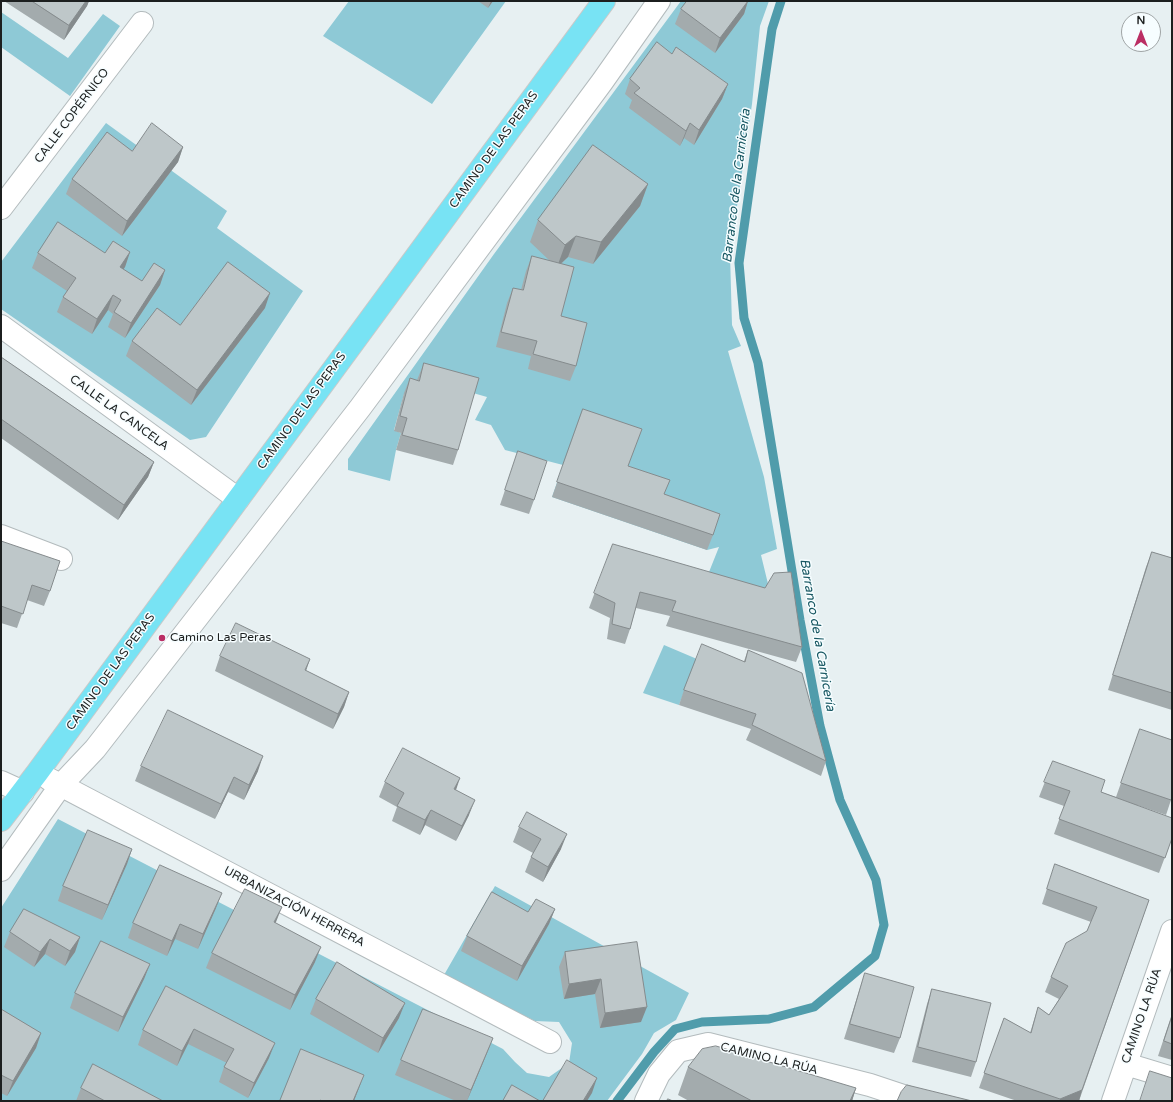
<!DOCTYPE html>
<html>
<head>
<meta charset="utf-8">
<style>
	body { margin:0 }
	#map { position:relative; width:1173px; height:1102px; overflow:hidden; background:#e7f0f2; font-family:"Varela Round",sans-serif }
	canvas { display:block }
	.frame { position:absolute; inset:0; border:2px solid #1c1f1f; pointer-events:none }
	.north { position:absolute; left:1121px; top:12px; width:40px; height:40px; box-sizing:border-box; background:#f6fdff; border:1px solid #9fa4a5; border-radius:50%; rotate:0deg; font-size:11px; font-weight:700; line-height:16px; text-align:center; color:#1c1f1f }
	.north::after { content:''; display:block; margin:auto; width:14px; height:18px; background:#ba2e64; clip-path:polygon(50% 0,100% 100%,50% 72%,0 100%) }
</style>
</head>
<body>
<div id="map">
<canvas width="1173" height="1102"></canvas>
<div class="frame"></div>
<div class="north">N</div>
</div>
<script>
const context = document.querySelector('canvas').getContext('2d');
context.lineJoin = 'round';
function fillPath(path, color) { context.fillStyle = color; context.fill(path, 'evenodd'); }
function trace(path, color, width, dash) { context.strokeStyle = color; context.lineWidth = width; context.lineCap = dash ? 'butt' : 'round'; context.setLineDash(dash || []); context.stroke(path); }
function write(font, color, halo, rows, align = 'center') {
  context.font = font + ' "Varela Round",sans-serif'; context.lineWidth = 3; context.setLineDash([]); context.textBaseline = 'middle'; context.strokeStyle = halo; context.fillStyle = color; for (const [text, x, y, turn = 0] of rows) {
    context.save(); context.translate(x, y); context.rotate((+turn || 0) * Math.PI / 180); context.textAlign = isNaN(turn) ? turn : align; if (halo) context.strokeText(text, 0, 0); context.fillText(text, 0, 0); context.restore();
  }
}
fillPath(new Path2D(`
	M 349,1 L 506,1 L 432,104 L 323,36 Z
	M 681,1 L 769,1 L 760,26 L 752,104 L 730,254 L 732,325 L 741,346 L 728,351 L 764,477 L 777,549 L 761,555 L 769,588 L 760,603 L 703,587 L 719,547 L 707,550 L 552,497 L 563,465 L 505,450 L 491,425 L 475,420 L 487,397 L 473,393 L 413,396 L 404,394 L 394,430 L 401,433 L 396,450 L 390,481 L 348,470 L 348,459 L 494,254 Z
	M 1,12 L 68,58 L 103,14 L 120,26 L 70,96 L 1,47 Z
	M 106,123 L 227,211 L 217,228 L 303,291 L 206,437 L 190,440 L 1,309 L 1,262 Z
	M 664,645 L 697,659 L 679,705 L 643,693 Z
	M 58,819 L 503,1049 L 515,1062 L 527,1073 L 549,1077 L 569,1063 L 572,1043 L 559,1022 L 535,1021 L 444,975 L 495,886 L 689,993 L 676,1020 L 654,1033 L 642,1054 L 607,1101 L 1,1101 L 1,908 Z`), '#8ec9d6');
trace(new Path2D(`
	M 617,1101 L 654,1052 L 675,1029 L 702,1022 L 769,1019 L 814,1007 L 875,956 L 884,925 L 876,880 L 840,800 L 820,726 L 800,620 L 758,363 L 744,318 L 739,263 L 772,29 L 781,1`), '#509cab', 9);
const minor = new Path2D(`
	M 1,208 L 142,23
	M 1,326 L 238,499
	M 1,536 L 61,559
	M 49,779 L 550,1042
	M 1,782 L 23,792
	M 1,870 L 61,785 L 95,749 L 360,408 L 602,82 L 659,1
	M 1126,1064 L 1172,1078
	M 646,1101 L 659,1074 L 678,1051 L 708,1044 L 870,1085 L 918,1101
	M 1113,1101 L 1172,931`);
const major = new Path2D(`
	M 1,820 L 37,773 L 604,1`);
trace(minor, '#b3bbbd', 24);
trace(major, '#c9c9c9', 24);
trace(minor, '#fff', 22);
trace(major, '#78e3f4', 22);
fillPath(new Path2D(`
	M 4,1 L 89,1 L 87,6 L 64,40 Z
	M 478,1 L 493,1 L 488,8 Z
	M 687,1 L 748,1 L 744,14 L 715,53 L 675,24 L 681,9 Z
	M 672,54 L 728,84 L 722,99 L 694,145 L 684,138 L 680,146 L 629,108 L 632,100 L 625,94 L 630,79 Z
	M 183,147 L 178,162 L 122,236 L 66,194 L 72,179 L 132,151 Z
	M 648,184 L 640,206 L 593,264 L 568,257 L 561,264 L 561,316 L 576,366 L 570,381 L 528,369 L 531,356 L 496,347 L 507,303 L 513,288 L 521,290 L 526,271 L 532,256 L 550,261 L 530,242 L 538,220 Z
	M 130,252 L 125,267 L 123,269 L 142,281 L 165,270 L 160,285 L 125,338 L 108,327 L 113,314 L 108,310 L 92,334 L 57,312 L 63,297 L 67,291 L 32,268 L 38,253 L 105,253 Z
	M 265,308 L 191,405 L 126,356 L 132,341 L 180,325 Z
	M 1,357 L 154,462 L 148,477 L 118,520 L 1,438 Z
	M 424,363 L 458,450 L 453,465 L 396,450 L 401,433 L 394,431 L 404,393 L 410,378 L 417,380 Z
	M 583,409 L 628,466 L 664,494 L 713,535 L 707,550 L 552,497 Z
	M 518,451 L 534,500 L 529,514 L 500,505 Z
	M 1,541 L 50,591 L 44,606 L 27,600 L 17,628 L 1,623 Z
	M 613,544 L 802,647 L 796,662 L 666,626 L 670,616 L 636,608 L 630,629 L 625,644 L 607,639 L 610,618 L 589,608 Z
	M 1152,552 L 1172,558 L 1172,710 L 1108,690 L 1146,567 Z
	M 748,650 L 826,761 L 821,776 L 746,740 L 751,729 L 679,705 L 684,690 L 744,661 Z
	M 220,656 L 306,671 L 349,692 L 344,707 L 333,729 L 215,671 Z
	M 1140,729 L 1172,797 L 1166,815 L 1137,805 L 1172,838 L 1159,873 L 1054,834 L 1064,806 L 1039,797 L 1053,761 L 1101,792 L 1116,797 Z
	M 141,766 L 258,771 L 244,800 L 228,792 L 215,819 L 135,781 Z
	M 385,782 L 456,790 L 469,815 L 456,841 L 425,825 L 420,835 L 392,821 L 397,807 L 379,797 Z
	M 519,827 L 561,849 L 543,882 L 525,872 L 531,857 L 533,853 L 513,842 Z
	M 132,849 L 127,864 L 102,920 L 58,901 L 63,886 Z
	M 1055,864 L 1149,900 L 1079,1101 L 1017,1101 L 979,1088 L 1004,1018 L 1030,1033 L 1038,1007 L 1049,1015 L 1059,999 L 1045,992 L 1051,977 L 1087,931 L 1091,922 L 1042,904 Z
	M 216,908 L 198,949 L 175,939 L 167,956 L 128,938 L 133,923 Z
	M 555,909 L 549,924 L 517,981 L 461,951 L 467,936 L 528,912 Z
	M 276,923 L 315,962 L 290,1010 L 206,968 L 212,953 Z
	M 10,932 L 80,937 L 75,952 L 65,966 L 45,954 L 34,967 L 4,947 Z
	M 637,942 L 641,1022 L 600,1028 L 595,994 L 564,999 L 559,967 L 565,952 Z
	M 150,964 L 144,979 L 118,1032 L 70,1008 L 75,993 Z
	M 865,973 L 900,1038 L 894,1053 L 844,1039 L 860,988 Z
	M 166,986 L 269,1058 L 248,1098 L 219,1082 L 224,1067 L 227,1063 L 188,1044 L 177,1066 L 138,1045 L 143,1030 Z
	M 932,989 L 976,1062 L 971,1077 L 912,1062 L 927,1004 Z
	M 316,999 L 399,1018 L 378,1053 L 310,1014 Z
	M 1,1009 L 41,1033 L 36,1048 L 7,1096 L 1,1093 Z
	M 1172,1014 L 1172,1060 L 1158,1056 Z
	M 493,1038 L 487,1053 L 467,1101 L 456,1101 L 395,1075 L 401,1060 Z
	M 688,1067 L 856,1088 L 852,1101 L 689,1101 L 678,1095 Z
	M 81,1088 L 163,1101 L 76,1101 Z`), '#a3abad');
fillPath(new Path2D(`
	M 86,1 L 89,1 L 87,6 L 64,40 L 69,25 Z
	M 491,1 L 493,1 L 488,8 Z
	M 748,1 L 744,14 L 715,53 L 720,38 Z
	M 728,84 L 722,99 L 694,145 L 699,130 Z
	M 690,123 L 684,138 L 680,146 L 686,131 Z
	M 183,147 L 178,162 L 122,236 L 127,221 Z
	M 648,184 L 640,206 L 593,264 L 601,242 Z
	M 576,236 L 568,257 L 557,267 L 565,245 Z
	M 130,252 L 125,267 L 115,282 L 120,267 Z
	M 165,270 L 160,285 L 125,338 L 131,323 Z
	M 270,293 L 265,308 L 191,405 L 197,390 Z
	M 113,295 L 108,310 L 92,334 L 97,319 Z
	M 154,462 L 148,477 L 118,520 L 124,505 Z
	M 310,659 L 305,674 L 305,670 Z
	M 349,692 L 344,707 L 333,729 L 338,714 Z
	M 263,756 L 258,771 L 244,800 L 249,785 Z
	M 234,777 L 228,792 L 215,819 L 221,804 Z
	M 460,778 L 455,793 L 454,789 Z
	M 475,800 L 469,815 L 456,841 L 462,826 Z
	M 431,810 L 425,825 L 420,835 L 425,820 Z
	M 567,834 L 561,849 L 543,882 L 548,867 Z
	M 132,849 L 127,864 L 102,920 L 108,905 Z
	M 222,893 L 216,908 L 198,949 L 203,934 Z
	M 282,907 L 276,922 L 268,937 L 274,922 Z
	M 555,909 L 549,924 L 517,981 L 522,966 Z
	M 180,924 L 175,939 L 167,956 L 172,941 Z
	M 80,937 L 75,952 L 65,966 L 70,951 Z
	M 50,939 L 45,954 L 34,967 L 40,952 Z
	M 321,947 L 315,962 L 290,1010 L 295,995 Z
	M 150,964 L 144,979 L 118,1032 L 123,1017 Z
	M 601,979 L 595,994 L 564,999 L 569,984 Z
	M 405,1003 L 399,1018 L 378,1053 L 383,1038 Z
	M 647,1007 L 641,1022 L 600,1028 L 605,1013 Z
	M 194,1029 L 188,1044 L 177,1066 L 182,1051 Z
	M 41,1033 L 36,1048 L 7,1096 L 13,1081 Z
	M 493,1038 L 487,1053 L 467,1101 L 471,1090 Z
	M 275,1043 L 269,1058 L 248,1098 L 254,1083 Z
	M 364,1075 L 354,1101 L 353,1101 Z
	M 597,1078 L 592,1093 L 587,1101 L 583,1101 Z
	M 856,1088 L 852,1101 L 850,1101 Z
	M 1082,1090 L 1079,1101 L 1060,1101 L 1060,1099 Z`), '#858b8d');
const building = new Path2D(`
	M 32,1 L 86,1 L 69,25 Z
	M 687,1 L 748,1 L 720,38 L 681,9 Z
	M 657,42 L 672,54 L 676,47 L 728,84 L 699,130 L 690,123 L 686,131 L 634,93 L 640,88 L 630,79 Z
	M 152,123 L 183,147 L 127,221 L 72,179 L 107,132 L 132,151 Z
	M 593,145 L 648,184 L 601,242 L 576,236 L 565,245 L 538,220 Z
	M 58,222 L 105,253 L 113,241 L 130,252 L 120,267 L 142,281 L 154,263 L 165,270 L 131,323 L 114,312 L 121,300 L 113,295 L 97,319 L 63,297 L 76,278 L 38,253 Z
	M 532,256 L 574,267 L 561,316 L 587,323 L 576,366 L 533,354 L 537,341 L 501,332 L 513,288 L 523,290 Z
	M 228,262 L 270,293 L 197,390 L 132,341 L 157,308 L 180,325 Z
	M 1,357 L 154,462 L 124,505 L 1,419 Z
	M 424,363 L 479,378 L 458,450 L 402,435 L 407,418 L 400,416 L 410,378 L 419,381 Z
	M 583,409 L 642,429 L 628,466 L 670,480 L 664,494 L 720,514 L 713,535 L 557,482 Z
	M 518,451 L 547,461 L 534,500 L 505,490 Z
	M 1,541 L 60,561 L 50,591 L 32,585 L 23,614 L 1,606 Z
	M 613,544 L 765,588 L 774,573 L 791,572 L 802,647 L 672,611 L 676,601 L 640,592 L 630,629 L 612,624 L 615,603 L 594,593 Z
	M 1152,552 L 1172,558 L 1172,693 L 1113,675 Z
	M 236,623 L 310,659 L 305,670 L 349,692 L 338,714 L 220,656 Z
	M 702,644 L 745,662 L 748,650 L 802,673 L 826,761 L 752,725 L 756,714 L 684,690 Z
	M 168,710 L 263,756 L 249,785 L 234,777 L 221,804 L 141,766 Z
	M 1140,729 L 1172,740 L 1172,797 L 1171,800 L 1121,783 Z
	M 403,748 L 460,778 L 454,789 L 475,800 L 462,826 L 431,810 L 425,820 L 397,806 L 404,793 L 385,782 Z
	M 1053,761 L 1105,780 L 1101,792 L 1172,818 L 1172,838 L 1165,858 L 1059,819 L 1070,791 L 1044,782 Z
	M 527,812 L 567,834 L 548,867 L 531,857 L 541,839 L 519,827 Z
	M 88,830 L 132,849 L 108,905 L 63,886 Z
	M 1055,864 L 1149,900 L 1082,1090 L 1060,1099 L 984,1073 L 1004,1018 L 1031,1033 L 1038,1007 L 1049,1015 L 1068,986 L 1051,977 L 1066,943 L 1087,931 L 1097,907 L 1047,889 Z
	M 160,865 L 222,893 L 203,934 L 180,924 L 172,941 L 133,923 Z
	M 245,889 L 282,907 L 274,922 L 321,947 L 295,995 L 212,953 Z
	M 492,892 L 528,912 L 536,899 L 555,909 L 522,966 L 467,936 Z
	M 24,909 L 80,937 L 70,951 L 50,939 L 40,952 L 10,932 Z
	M 101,941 L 150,964 L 123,1017 L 75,993 Z
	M 637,942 L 647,1007 L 605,1013 L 601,979 L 569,984 L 565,952 Z
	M 337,962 L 405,1003 L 383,1038 L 316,999 Z
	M 865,973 L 914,987 L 900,1038 L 850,1024 Z
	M 166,986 L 275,1043 L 254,1083 L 224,1067 L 234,1049 L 194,1029 L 182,1051 L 143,1030 Z
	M 932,989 L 991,1003 L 976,1062 L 918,1047 Z
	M 1,1009 L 41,1033 L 13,1081 L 1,1075 Z
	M 423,1009 L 493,1038 L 471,1090 L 401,1060 Z
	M 1172,1016 L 1172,1044 L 1164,1041 Z
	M 716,1046 L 856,1088 L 850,1101 L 752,1101 L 688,1067 L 702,1049 Z
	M 301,1049 L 364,1075 L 353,1101 L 322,1101 L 320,1100 L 320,1101 L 280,1101 Z
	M 567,1060 L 597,1078 L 583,1101 L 543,1101 Z
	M 93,1064 L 163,1101 L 105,1101 L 81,1088 Z
	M 1150,1071 L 1172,1078 L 1172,1101 L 1140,1101 Z
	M 512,1085 L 540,1101 L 503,1101 Z
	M 907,1085 L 972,1101 L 897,1101 L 901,1092 Z
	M 668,1099 L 673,1101 L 667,1101 Z`);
fillPath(building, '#bec7c9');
trace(building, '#858b8d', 1);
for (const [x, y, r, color] of [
	[162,638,4,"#ba2e64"]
]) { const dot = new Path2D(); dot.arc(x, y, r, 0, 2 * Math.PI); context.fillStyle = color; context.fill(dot); trace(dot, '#f6fdff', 1.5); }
write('12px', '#1c1f1f', '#f6fdff', [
	["CALLE COPÉRNICO",72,116,-53],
	["CAMINO DE LAS PERAS",494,150,-54],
	["CAMINO DE LAS PERAS",302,411,-54],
	["CALLE LA CANCELA",119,413,36],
	["CAMINO DE LAS PERAS",111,672,-54],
	["URBANIZACIÓN HERRERA",294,907,28],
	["CAMINO LA RÚA",1142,1016,-71],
	["CAMINO LA RÚA",769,1059,14]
]);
write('12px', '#1c1f1f', '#f6fdff', [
	["Camino Las Peras",170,638]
], 'left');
write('italic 13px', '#175762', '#f6fdff', [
	["Barranco de la Carnicería",737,186,-83],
	["Barranco de la Carnicería",817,635,80]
]);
</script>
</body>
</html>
